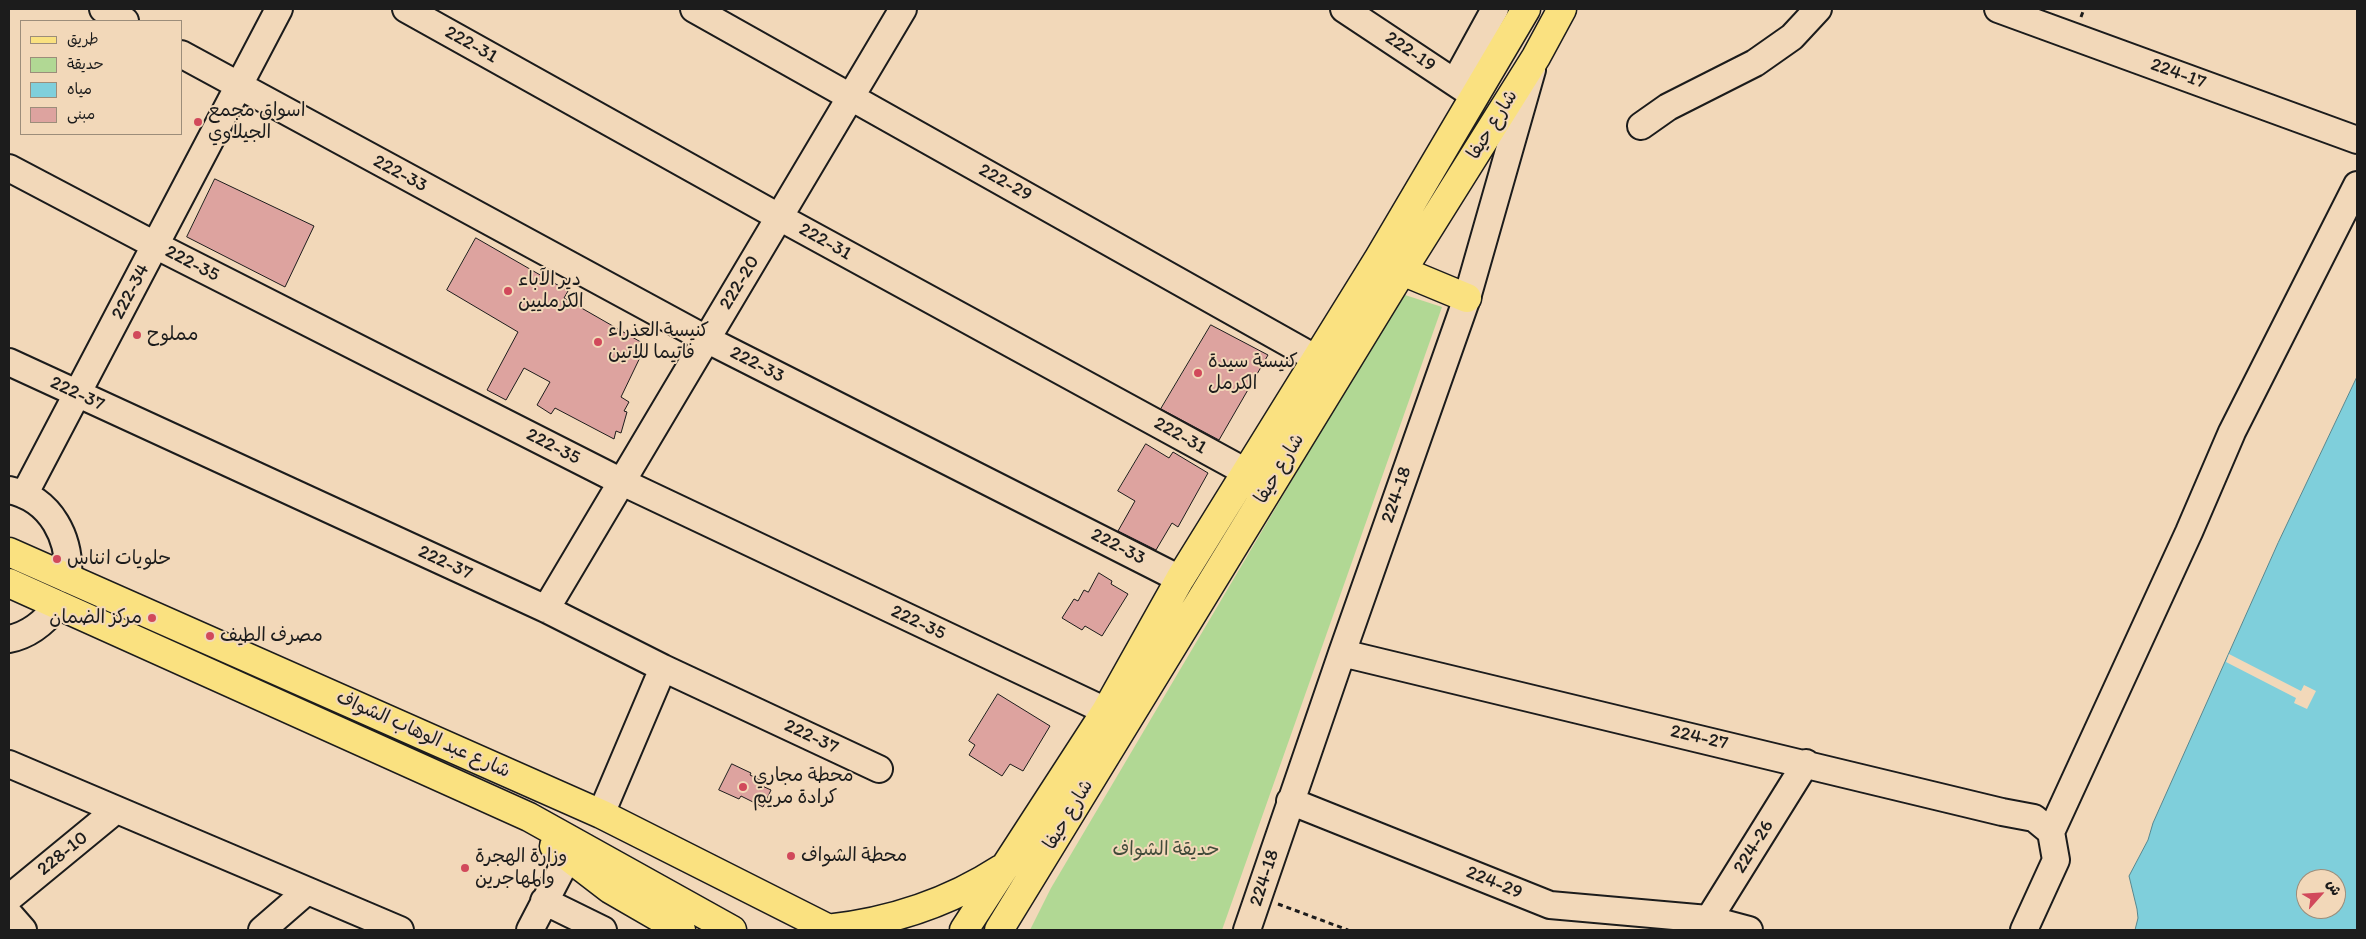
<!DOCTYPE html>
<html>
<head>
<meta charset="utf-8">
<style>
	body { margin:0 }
	#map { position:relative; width:2366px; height:939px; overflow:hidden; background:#f2d8b9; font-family:Itim,"Playpen Sans Arabic",sans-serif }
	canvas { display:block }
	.frame { position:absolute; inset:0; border:10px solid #1c1c1c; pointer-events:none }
	.legend { position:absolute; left:20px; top:20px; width:162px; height:115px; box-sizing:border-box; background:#f2d8b9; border:1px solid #9c8d7a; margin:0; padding:6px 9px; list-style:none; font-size:15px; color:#1c1c1c }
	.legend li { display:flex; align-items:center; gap:10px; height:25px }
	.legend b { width:25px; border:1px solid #9c8d7a }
	.north { position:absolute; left:2296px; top:869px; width:50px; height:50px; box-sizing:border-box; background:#f2d8b9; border:1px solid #9c8d7a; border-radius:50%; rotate:64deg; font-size:14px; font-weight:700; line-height:20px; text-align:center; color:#1c1c1c }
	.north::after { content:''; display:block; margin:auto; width:18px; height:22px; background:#d1495b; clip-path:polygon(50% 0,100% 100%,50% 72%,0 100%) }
</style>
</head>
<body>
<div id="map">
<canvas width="2366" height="939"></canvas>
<div class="frame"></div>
<ul class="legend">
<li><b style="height:6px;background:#fae180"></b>طريق</li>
<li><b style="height:14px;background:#b1d894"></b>حديقة</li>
<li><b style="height:14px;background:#7fcfdb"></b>مياه</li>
<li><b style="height:14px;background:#dda39f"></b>مبنى</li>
</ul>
<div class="north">ش</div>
</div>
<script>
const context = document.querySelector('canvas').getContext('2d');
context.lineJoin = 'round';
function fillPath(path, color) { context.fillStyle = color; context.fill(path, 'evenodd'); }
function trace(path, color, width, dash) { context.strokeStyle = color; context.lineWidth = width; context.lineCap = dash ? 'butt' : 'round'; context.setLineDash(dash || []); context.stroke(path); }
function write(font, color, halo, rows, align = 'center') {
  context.font = font + ' Itim,"Playpen Sans Arabic",sans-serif'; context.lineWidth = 4; context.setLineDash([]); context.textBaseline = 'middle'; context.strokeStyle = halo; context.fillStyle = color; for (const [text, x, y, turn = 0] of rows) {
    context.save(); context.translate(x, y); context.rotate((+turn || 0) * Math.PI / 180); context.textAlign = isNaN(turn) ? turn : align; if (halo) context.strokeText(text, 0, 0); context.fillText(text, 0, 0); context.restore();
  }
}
fillPath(new Path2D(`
	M 1402,294 L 1442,307 L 1222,930 L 1030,930 L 1051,888 Z`), '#b1d894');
const water = new Path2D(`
	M 2357,377 L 2357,930 L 2135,930 L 2138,918 L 2137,909 L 2129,876 L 2148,840 L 2153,823 L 2278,543 ZM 2306,879 L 2336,879 L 2336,909 L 2306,909 Z`);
fillPath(water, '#7fcfdb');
trace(water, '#57878f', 1);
fillPath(new Path2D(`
	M 2229,654 L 2301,691 L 2304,685 L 2316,691 L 2307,709 L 2294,703 L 2296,698 L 2226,662 Z`), '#f2d8b9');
const building = new Path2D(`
	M 215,179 L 314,226 L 285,287 L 187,237 Z
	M 476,238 L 568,291 L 564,298 L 646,345 L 621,397 L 629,402 L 624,411 L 627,412 L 621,433 L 616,431 L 614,439 L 555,408 L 551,414 L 537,405 L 550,382 L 524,368 L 506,400 L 487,390 L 518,332 L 447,290 Z
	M 1211,325 L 1268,355 L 1219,440 L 1161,409 Z
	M 1146,444 L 1169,458 L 1173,452 L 1208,473 L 1178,527 L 1172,523 L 1156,550 L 1118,531 L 1135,501 L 1118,491 Z
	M 1099,573 L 1112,581 L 1111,584 L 1128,594 L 1102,636 L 1085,626 L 1082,630 L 1062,618 L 1074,599 L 1078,601 L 1084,590 L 1088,592 Z
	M 998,694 L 1050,726 L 1023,771 L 1010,764 L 1002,776 L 969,755 L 975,745 L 969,741 Z
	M 732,764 L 751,773 L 750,775 L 762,781 L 760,785 L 771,790 L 763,807 L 741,796 L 739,799 L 719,790 Z`);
fillPath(building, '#dda39f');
trace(building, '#1c1c1c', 1);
const minor = new Path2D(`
	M 103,9 L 125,21
	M 406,9 L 779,217 L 1246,472
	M 694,9 L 1315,358
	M 1344,9 L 1475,96
	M 1998,9 L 2357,140
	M 181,54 L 706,339 L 1180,579
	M 1455,82 L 1495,9
	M 1641,126 L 1668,107 L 1755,63 L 1792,37 L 1818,9
	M 9,168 L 155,245 L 622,482 L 1106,711
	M 9,362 L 546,609 L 663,668 L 879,769
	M 9,490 C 52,499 71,539 68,579
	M 24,495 L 279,9
	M 546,609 L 903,9
	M 9,639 C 30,635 45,622 58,605
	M 1342,653 L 2002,812 L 2034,818 L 2051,832
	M 9,764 L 400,930
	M 1290,801 L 1550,905 L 1708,919 L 1749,930
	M 601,814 L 663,668
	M 2051,832 L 2189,532 L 2232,432 L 2357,185
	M 9,898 L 116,810
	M 544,901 L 603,930
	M 9,914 L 23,930
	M 262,930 L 307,891
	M 530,930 L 568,857
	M 1247,930 L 1342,653 L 1467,298 L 1532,70
	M 1702,930 L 1806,763
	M 2024,930 L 2056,860 L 2051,832`);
const major = new Path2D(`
	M 1402,271 L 1467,298
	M 9,552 L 601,814 L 831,930
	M 9,583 L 529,817 L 732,930
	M 554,846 L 610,889 L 681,930
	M 827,929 C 890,922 947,904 1001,869
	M 964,930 L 1106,711 L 1180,579 L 1379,258 L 1526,9
	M 999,930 L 1402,271 L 1536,57 L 1562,9`);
trace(minor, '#1c1c1c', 30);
trace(major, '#1c1c1c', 31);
trace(new Path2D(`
	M 2081,17 L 2084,9
	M 1278,904 L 1348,930`), '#1c1c1c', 3, [5, 4]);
trace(minor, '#f2d8b9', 26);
trace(major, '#fae180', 28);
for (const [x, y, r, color] of [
	[198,122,5,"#d1495b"],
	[508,291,5,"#d1495b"],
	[137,335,5,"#d1495b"],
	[598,342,5,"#d1495b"],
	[1198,373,5,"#d1495b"],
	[57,559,5,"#d1495b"],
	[152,618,5,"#d1495b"],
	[210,636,5,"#d1495b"],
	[743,787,5,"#d1495b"],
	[791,856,5,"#d1495b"],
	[465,868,5,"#d1495b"]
]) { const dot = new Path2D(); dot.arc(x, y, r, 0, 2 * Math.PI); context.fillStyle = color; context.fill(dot); trace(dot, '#f2d8b9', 2); }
write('19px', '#1c1c1c', '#f2d8b9', [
	["222-31",471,45,29],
	["222-19",1410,52,34],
	["224-17",2178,74,20],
	["شارع حيفا",1493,125,-58],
	["222-33",400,174,28],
	["222-29",1005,183,29],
	["222-31",825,242,29],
	["222-35",192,264,27],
	["222-20",740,283,-59],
	["222-34",131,292,-62],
	["222-33",757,365,27],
	["222-37",77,394,25],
	["222-31",1180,436,29],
	["222-35",553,447,27],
	["شارع حيفا",1280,469,-59],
	["224-18",1397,495,-71],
	["222-33",1118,547,27],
	["222-37",445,563,25],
	["222-35",918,623,25],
	["شارع عبد الوهاب الشواف",423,735,24],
	["222-37",811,737,25],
	["224-27",1699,738,13],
	["شارع حيفا",1069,815,-59],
	["224-26",1754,847,-58],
	["228-10",63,854,-39],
	["224-18",1265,878,-72],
	["224-29",1494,883,22]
]);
write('19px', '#1c1c1c', '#f2d8b9', [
	["اسواق مجمع",208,111],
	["الجيلاوي",208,133],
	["دير الآباء",518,280],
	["الكرمليين",518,302],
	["كنيسة العذراء",608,331],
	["فاتيما للاتين",608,353],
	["مملوح",147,335],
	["كنيسة سيدة",1208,362],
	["الكرمل",1208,384],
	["حلويات انناس",67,559],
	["مركز الضمان",142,618,"right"],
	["مصرف الطيف",220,636],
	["محطة مجاري",753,776],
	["كرادة مريم",753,798],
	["محطة الشواف",801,856],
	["وزارة الهجرة",475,857],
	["والمهاجرين",475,879]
], 'left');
write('19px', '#414b3a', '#f2d8b9', [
	["حديقة الشواف",1166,850]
]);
</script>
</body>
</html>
